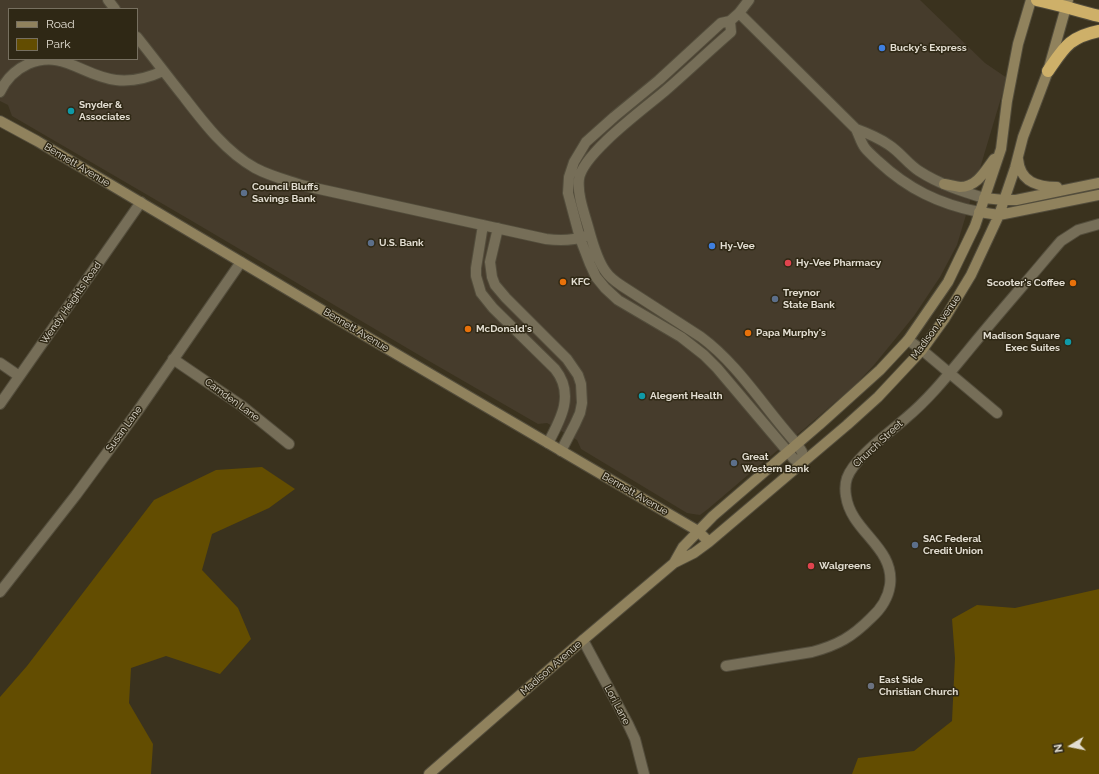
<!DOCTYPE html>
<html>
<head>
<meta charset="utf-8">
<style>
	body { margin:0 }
	#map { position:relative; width:1099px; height:774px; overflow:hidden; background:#3a321e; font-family:Raleway,sans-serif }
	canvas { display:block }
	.legend { position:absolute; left:8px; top:8px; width:130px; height:52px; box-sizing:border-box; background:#2f2815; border:1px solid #777060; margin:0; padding:5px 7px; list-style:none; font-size:12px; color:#e2ddd1 }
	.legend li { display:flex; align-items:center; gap:8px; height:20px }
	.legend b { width:20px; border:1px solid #777060 }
	.north { position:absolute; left:1051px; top:726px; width:40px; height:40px; -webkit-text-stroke:3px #2f2815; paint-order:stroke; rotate:260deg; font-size:11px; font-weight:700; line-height:16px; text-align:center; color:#e2ddd1 }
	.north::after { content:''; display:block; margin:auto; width:14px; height:18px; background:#e2ddd1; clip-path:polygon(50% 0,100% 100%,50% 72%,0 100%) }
</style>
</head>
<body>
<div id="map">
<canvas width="1099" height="774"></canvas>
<ul class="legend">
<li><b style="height:5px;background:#90825d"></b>Road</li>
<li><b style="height:11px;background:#634d01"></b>Park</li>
</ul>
<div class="north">N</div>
</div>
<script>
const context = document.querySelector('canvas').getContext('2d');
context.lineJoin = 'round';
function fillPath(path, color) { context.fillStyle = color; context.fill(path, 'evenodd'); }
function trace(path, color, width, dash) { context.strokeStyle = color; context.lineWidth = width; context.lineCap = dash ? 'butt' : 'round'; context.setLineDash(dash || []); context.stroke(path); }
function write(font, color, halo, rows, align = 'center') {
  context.font = font + ' Raleway,sans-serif'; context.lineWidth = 3; context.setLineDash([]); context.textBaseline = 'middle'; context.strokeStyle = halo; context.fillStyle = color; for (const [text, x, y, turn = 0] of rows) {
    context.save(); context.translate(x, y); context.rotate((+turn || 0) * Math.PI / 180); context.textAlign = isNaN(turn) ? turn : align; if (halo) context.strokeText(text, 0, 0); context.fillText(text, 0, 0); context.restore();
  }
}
fillPath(new Path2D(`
	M 0,0 L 920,0 L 985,63 L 1007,78 L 957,245 L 940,277 L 914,316 L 874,365 L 855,385 L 804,429 L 762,463 L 708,509 L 700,515 L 693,514 L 687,513 L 581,449 L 577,440 L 547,423 L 538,424 L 429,361 L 192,221 L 12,116 L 8,105 L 0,101 ZM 9,9 L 137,9 L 137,59 L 9,59 Z`), '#463c2c');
fillPath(new Path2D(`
	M 262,467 L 295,489 L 269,508 L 212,534 L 202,570 L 238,608 L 251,639 L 220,674 L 166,656 L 131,668 L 129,703 L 153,744 L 151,774 L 0,774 L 0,697 L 27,666 L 154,500 L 216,470 Z
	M 1099,589 L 1099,774 L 852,774 L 858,758 L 914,751 L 952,721 L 955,658 L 952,619 L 977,605 L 1015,608 Z`), '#634d01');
const street = new Path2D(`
	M 108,0 L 115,9
	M 739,13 L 856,129 C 859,135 861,143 865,148 C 869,153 874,157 878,161 C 908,189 939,204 979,212
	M 730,21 L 731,32 C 709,51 688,71 665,91 C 645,108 582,154 579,179 C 577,195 585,215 589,230 C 592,241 599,263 606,272 C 610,278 616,282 622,286 L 701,337 C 739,365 765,409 797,444 L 802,452 L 804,461 L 794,459 L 717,368 L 704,355 L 681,337 L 618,300 L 605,288 L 596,277 L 590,264 L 580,238 L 568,193 L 569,177 L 574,162 L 586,142 L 614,117 L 659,80 L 721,23 L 730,21 L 739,13 L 749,0
	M 137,37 C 153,57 168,77 184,97 C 204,123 226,152 255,168 C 270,176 286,180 301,185 L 546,239 C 560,241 572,241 586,236
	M 0,92 C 6,79 15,70 28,64 C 63,49 82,76 116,80 C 133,82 148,78 163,71
	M 856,129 C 867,133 879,138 889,145 C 900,152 908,164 919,171 C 939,184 961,191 984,198
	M 483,225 L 476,268 L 476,276 L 481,293 L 493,308 L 555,369 C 575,394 561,419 548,443
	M 498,228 L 490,262 L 492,277 L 495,285 L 506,298 L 567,359 L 578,375 L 581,384 L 582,403 L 580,413 L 575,424 L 561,451
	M 908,340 L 922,350 L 997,413
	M 173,359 L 242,406 L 289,444
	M 0,363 L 19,376
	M 0,404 L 141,202
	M 0,592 L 76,495 L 137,412 L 241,262
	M 583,640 L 628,724 L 635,739 L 644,774
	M 726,666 L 812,652 C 838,645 852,637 871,618 C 881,609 888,599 890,585 C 895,547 851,532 846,496 C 845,490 845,484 847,478 C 854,458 889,433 906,418 C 929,399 948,375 967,352 C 984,331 1002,310 1020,289 C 1034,273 1047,257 1061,241 L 1078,230 L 1099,224`);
const secondary = new Path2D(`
	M 0,121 L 37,141 L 386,348 L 698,531 L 709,542
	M 1018,159 C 1020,182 1037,187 1057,187
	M 944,184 C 949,185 955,186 960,187 C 977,187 985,171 994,159
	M 984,198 L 1004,200 L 1016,200 L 1099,183
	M 979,212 L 999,215 L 1099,195
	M 674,563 L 683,547 L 713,516 L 819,425 L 880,370 L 908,340 L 948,282 L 975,226 L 1001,149 L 1007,101 L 1018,44 L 1031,0
	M 429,774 L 583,640 L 674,563 L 694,553 L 709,542 L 847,425 L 878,397 L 922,350 L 945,318 L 971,275 L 999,215 L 1015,168 L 1023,137 L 1048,71 L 1068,0`);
const highway = new Path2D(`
	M 1037,0 C 1058,4 1078,11 1099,16
	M 1048,71 C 1064,48 1069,37 1099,31`);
trace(street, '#534d3c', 12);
trace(secondary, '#534d3c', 12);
trace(highway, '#534d3c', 14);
trace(street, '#766e58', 10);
trace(secondary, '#90825d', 10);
trace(highway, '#ceb069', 12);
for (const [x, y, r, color] of [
	[882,48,4,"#3f7fe0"],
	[71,111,4,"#0f9aa8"],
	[244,193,4,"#5c6f8a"],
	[371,243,4,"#5c6f8a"],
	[712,246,4,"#3f7fe0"],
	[788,263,4,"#e0444e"],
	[563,282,4,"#e8710a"],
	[1073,283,4,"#e8710a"],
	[775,299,4,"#5c6f8a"],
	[468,329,4,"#e8710a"],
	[748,333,4,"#e8710a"],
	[1068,342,4,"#0f9aa8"],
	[642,396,4,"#0f9aa8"],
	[734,463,4,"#5c6f8a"],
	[915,545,4,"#5c6f8a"],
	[811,566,4,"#e0444e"],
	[871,686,4,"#6b7280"]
]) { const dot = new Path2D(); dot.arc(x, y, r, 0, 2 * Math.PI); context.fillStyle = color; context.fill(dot); trace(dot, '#2f2815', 1.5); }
write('bold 10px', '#e2ddd1', '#2f2815', [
	["Bucky's Express",890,48],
	["Snyder &",79,105],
	["Associates",79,117],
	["Council Bluffs",252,187],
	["Savings Bank",252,199],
	["U.S. Bank",379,243],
	["Hy-Vee",720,246],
	["Hy-Vee Pharmacy",796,263],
	["KFC",571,282],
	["Scooter's Coffee",1065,283,"right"],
	["Treynor",783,293],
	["State Bank",783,305],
	["McDonald's",476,329],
	["Papa Murphy's",756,333],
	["Madison Square",1060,336,"right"],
	["Exec Suites",1060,348,"right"],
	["Alegent Health",650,396],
	["Great",742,457],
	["Western Bank",742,469],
	["SAC Federal",923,539],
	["Credit Union",923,551],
	["Walgreens",819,566],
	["East Side",879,680],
	["Christian Church",879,692]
], 'left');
write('10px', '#e2ddd1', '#2f2815', [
	["Bennett Avenue",77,165,31],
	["Wendy Heights Road",71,303,-55],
	["Madison Avenue",936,327,-54],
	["Bennett Avenue",356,330,31],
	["Camden Lane",232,400,36],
	["Susan Lane",124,429,-54],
	["Church Street",878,444,-43],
	["Bennett Avenue",635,494,30],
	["Madison Avenue",551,668,-41],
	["Lori Lane",617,705,62]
]);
</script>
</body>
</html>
